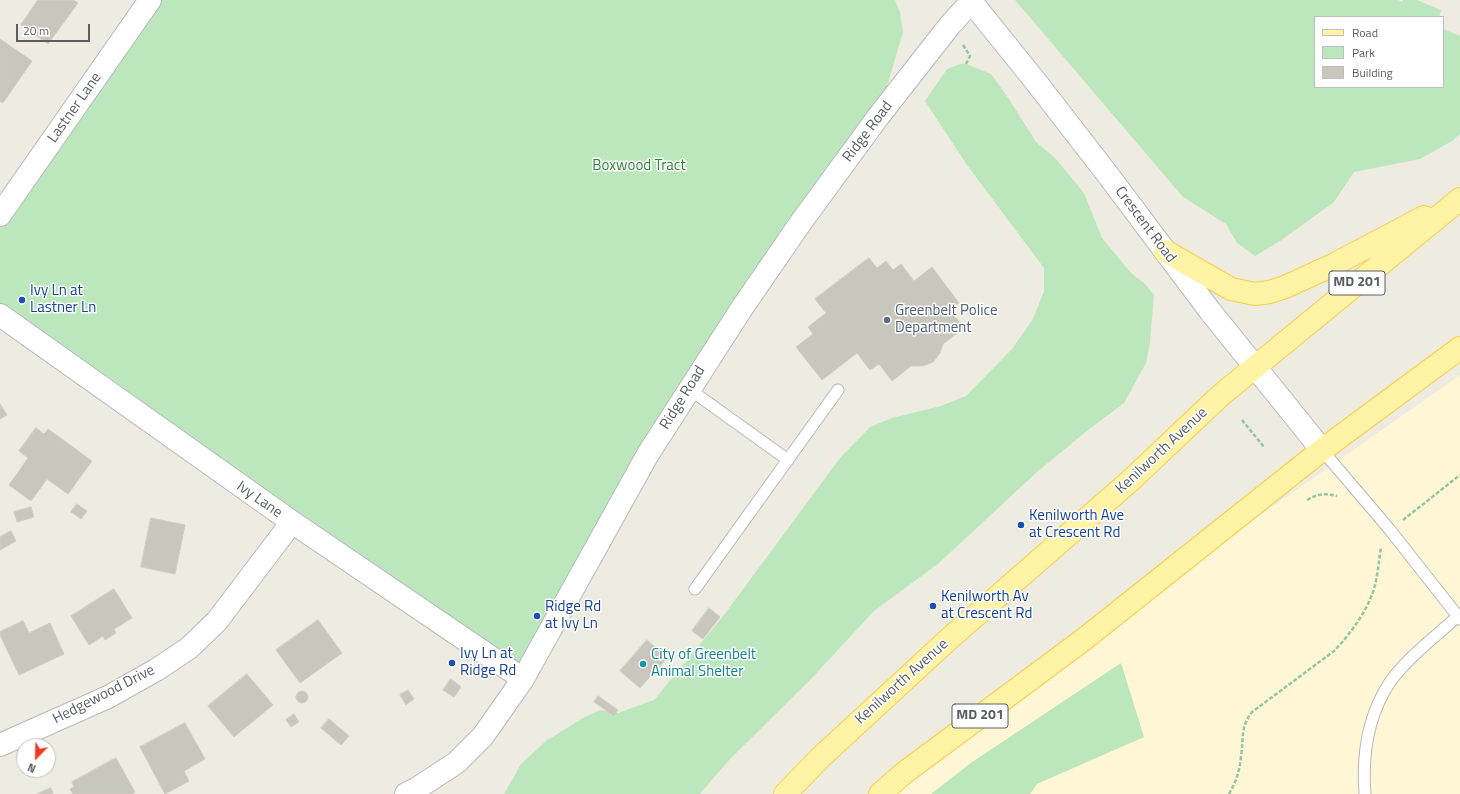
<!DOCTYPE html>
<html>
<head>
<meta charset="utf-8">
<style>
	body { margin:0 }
	#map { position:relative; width:1460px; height:794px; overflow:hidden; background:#eeebe1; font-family:"Titillium Web",sans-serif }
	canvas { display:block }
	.legend { position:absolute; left:1314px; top:16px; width:130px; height:72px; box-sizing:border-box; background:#fff; border:1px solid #bdbfc1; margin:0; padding:5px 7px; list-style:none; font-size:12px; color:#5a5e63 }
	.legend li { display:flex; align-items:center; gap:8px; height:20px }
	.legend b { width:20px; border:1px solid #bdbfc1 }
	.north { position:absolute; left:16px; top:738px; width:40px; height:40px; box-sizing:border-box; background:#fff; border:1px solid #bdbfc1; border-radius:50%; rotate:203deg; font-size:11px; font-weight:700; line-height:16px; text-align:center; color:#5a5e63 }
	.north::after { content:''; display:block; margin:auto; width:14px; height:18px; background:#f33821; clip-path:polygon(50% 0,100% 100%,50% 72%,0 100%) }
	.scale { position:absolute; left:16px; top:24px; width:74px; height:18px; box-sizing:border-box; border:2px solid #5a5e63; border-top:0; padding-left:5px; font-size:12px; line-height:14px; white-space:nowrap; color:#5a5e63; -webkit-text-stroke:3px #fff; paint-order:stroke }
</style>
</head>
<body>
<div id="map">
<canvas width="1460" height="794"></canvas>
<ul class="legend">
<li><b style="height:5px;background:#fff3a5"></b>Road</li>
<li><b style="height:11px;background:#bce7bd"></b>Park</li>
<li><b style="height:11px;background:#c9c6be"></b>Building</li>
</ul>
<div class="north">N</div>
<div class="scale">20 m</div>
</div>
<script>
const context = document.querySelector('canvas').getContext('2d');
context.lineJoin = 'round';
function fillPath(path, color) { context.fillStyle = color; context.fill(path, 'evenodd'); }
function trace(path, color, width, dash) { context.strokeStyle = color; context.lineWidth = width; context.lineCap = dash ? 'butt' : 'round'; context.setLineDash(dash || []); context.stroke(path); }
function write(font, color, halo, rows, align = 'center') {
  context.font = font + ' "Titillium Web",sans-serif'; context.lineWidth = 3; context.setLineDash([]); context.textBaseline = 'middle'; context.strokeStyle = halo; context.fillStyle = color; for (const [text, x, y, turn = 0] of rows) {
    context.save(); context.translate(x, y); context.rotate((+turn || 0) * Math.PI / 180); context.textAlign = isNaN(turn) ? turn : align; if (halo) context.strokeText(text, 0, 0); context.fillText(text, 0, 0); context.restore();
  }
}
fillPath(new Path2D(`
	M 1460,375 L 1460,794 L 880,794 L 1083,640 Z`), '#fff6d5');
fillPath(new Path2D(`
	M 150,0 L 895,0 L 900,12 L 903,32 L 878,117 L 799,225 L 523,679 L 0,315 L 0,215 Z
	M 1015,0 L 1398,0 L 1402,2 L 1403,0 L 1417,0 L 1441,10 L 1439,17 L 1315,17 L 1315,87 L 1443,87 L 1443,29 L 1460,36 L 1460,134 L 1452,141 L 1420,159 L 1354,172 L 1334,202 L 1280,241 L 1255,256 L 1237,243 L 1226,224 L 1183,197 Z
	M 960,64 L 966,64 L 991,74 L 1009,99 L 1036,142 L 1056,159 L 1084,193 L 1102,238 L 1131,273 L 1145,284 L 1154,295 L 1150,342 L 1146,363 L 1124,403 L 1088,430 L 1037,472 L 939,563 L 874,611 L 810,680 L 729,760 L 700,794 L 504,794 L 521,764 L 546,741 L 583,718 L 600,710 L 618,713 L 654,700 L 724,615 L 840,458 L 870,427 L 892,418 L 941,406 L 966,396 L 1012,349 L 1033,319 L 1044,291 L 1044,268 L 967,165 L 925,101 L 947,69 Z
	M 1121,663 L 1144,737 L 1037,784 L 1030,794 L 931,794 L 972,762 Z`), '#bce7bd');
const building = new Path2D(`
	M 38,0 L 73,0 L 78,3 L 48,44 L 21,25 Z
	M 0,39 L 32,61 L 3,103 L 0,101 Z
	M 869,258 L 877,268 L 886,261 L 893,270 L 901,264 L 914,281 L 932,267 L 959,303 L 950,310 L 964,328 L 943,344 L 940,353 L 933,362 L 923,366 L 911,366 L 892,381 L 879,364 L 870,370 L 857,353 L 822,380 L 796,347 L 813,334 L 808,327 L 826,313 L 815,299 Z
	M 0,404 L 7,415 L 0,419 Z
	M 36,428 L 44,434 L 48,429 L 92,461 L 68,494 L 47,479 L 31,501 L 9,485 L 28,458 L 19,451 Z
	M 77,504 L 87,511 L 81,519 L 71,512 Z
	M 31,507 L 34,517 L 17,522 L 14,512 Z
	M 151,518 L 185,525 L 175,574 L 141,567 Z
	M 11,531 L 16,541 L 0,550 L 0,537 Z
	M 114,589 L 132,618 L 114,629 L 116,633 L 105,640 L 103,636 L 89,645 L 71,616 Z
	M 709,608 L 720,617 L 703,639 L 692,631 Z
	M 318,620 L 342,653 L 300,683 L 276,650 Z
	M 23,621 L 29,633 L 50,623 L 64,654 L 19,675 L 0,635 L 0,632 Z
	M 647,640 L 667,658 L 640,688 L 620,671 Z
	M 247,674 L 273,705 L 234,737 L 208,706 Z
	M 451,679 L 461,687 L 454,697 L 443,690 Z
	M 408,690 L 414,699 L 406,705 L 400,695 Z
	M296 697a6 6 0 1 1 12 0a6 6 0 1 1-12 0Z
	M 598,696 L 618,710 L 614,716 L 594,702 Z
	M 294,714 L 299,722 L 291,727 L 286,720 Z
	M 329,719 L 349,736 L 341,745 L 321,728 Z
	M 185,723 L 205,759 L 184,771 L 189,781 L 165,794 L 140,747 Z
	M 116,758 L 135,792 L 132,794 L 73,794 L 70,789 L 74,787 L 72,782 Z
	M 51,788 L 53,794 L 37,794 Z`);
fillPath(building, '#c9c6be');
trace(building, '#d3cdbf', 1);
const service = new Path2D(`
	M 689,389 L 788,460
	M 1322,450 L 1390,530 L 1460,619
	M 695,589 L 838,390
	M 1365,794 C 1362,755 1368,715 1390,682 C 1406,659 1437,635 1458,616`);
const minor = new Path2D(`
	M 0,315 L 292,522 L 523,679
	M 0,745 L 108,697 L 156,670 L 189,648 L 217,621 L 292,522
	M 406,794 L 416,789 L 456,763 L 483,736 L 523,679 L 648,454 L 742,308 L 799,225 L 878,117 L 950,25 L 971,2`);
const tertiary = new Path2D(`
	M 970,0 L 1036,82 L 1108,175 L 1210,311 L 1322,450
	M 0,215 L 150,0`);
const primary = new Path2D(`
	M 1165,251 L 1231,289 L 1255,294 L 1270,292 L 1285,287 L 1331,266 L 1424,217
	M 785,794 L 821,757 L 950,638 L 1131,480 L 1221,395 L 1460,199
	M 880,794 L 904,773 L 1083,640 L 1322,450 L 1460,348`);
trace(service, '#b7b9bf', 13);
trace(minor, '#b7b9bf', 24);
trace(tertiary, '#b7b9bf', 24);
trace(primary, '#facf4e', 24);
trace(new Path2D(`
	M 963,45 L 970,56 L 966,64
	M 1242,420 L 1264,447
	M 1307,500 C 1317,494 1325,493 1337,496
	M 1403,520 L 1460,475
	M 1229,794 C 1236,782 1240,770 1241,756 C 1244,738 1240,727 1252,712 L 1334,651 C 1350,635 1370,607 1375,585 C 1378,573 1379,560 1381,547`), '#93c6a3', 2.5, [4, 2]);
trace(service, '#fff', 11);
trace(minor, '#fff', 22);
trace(tertiary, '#fff', 22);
trace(primary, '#fff3a5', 22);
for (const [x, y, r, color] of [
	[22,300,4,"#1a4fb4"],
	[887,320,4,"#5c6f8a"],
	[1021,525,4,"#1a4fb4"],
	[933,606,4,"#1a4fb4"],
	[537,616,4,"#1a4fb4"],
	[452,663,4,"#1a4fb4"],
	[643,664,4,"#0f9aa8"]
]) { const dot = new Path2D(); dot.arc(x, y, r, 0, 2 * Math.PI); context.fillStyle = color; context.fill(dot); trace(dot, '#fff', 1.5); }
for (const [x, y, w] of [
	[1357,283,56],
	[980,716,56]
]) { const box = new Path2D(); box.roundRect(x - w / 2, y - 12, w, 24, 3); context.fillStyle = '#fff'; context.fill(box); trace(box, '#5a5e63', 1); }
write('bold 14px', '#5a5e63', null, [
	["MD 201",1357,283],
	["MD 201",980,716]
]);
write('15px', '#5a5e63', '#fff', [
	["Lastner Lane",75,108,-55],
	["Ridge Road",868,132,-53],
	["Crescent Road",1145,225,53],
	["Ridge Road",683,398,-58],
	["Kenilworth Avenue",1162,451,-43],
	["Ivy Lane",259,500,35],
	["Kenilworth Avenue",902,682,-42],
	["Hedgewood Drive",104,695,-27]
]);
write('15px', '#2f8536', '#fff', [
	["Boxwood Tract",639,166]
]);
write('15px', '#164399', '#fff', [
	["Ivy Ln at",30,291],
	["Lastner Ln",30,308],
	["Kenilworth Ave",1029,516],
	["at Crescent Rd",1029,533],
	["Kenilworth Av",941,597],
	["at Crescent Rd",941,614],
	["Ridge Rd",545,607],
	["at Ivy Ln",545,624],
	["Ivy Ln at",460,654],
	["Ridge Rd",460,671]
], 'left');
write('15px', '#4e5e75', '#fff', [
	["Greenbelt Police",895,311],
	["Department",895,328]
], 'left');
write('15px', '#0d838f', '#fff', [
	["City of Greenbelt",651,655],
	["Animal Shelter",651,672]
], 'left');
</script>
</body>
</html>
